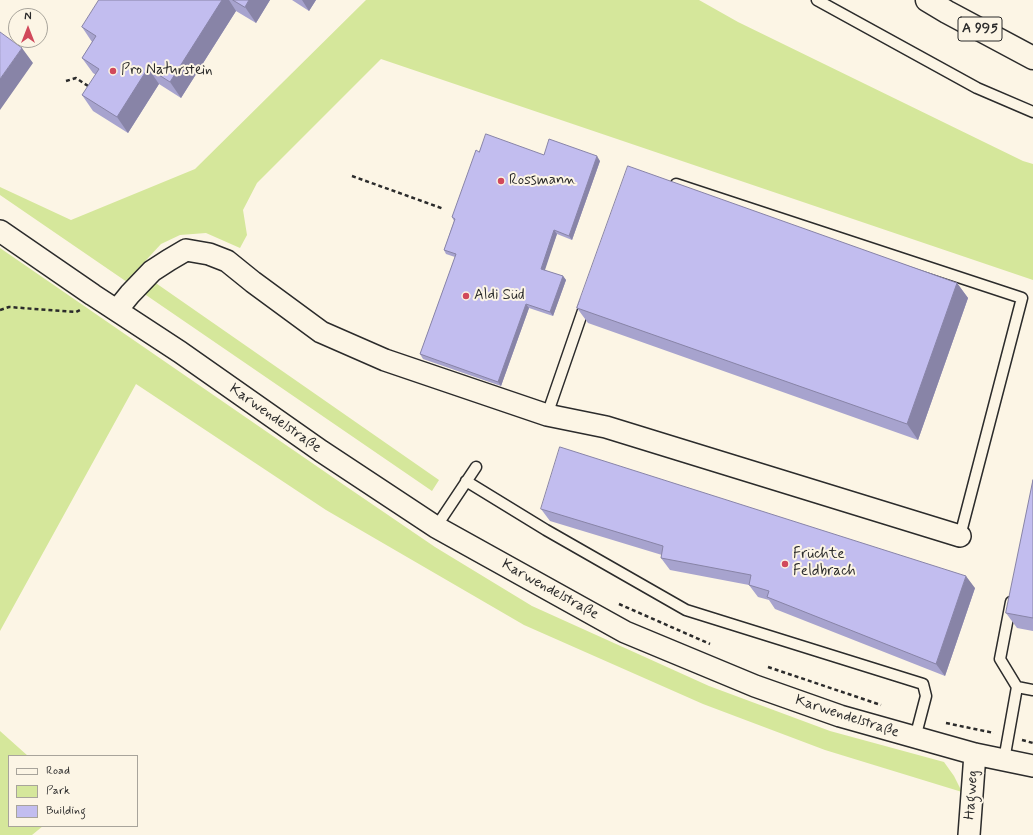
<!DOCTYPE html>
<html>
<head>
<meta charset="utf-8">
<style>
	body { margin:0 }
	#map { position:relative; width:1033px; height:835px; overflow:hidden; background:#fcf5e5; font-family:Mynerve,sans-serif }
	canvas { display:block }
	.legend { position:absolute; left:8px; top:755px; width:130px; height:72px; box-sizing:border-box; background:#fcf5e5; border:1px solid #a8a49b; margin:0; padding:5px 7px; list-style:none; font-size:12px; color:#2b2b2b }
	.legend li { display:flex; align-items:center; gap:8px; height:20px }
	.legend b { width:20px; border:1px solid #a8a49b }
	.north { position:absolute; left:8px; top:8px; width:40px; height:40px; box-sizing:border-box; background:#fcf5e5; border:1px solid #a8a49b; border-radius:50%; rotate:0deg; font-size:11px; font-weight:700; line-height:16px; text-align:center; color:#2b2b2b }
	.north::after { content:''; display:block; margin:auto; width:14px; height:18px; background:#d1495b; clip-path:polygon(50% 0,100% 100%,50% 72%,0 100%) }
</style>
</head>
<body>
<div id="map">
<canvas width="1033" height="835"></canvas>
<ul class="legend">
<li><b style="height:5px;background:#fcf5e5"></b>Road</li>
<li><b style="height:11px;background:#d5e79b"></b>Park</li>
<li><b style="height:11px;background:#c2bdef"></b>Building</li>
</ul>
<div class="north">N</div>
</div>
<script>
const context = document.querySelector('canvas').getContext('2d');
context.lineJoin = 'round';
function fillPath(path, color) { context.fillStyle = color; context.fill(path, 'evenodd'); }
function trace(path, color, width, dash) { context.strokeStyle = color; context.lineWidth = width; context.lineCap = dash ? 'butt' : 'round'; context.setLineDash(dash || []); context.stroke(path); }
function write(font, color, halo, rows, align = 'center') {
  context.font = font + ' Mynerve,sans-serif'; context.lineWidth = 4; context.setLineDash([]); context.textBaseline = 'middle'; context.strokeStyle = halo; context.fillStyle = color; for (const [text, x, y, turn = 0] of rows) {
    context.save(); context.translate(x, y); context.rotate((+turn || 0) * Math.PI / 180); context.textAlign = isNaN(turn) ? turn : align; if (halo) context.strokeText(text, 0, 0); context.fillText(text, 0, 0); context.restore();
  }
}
fillPath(new Path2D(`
	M 366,0 L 699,0 L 738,22 L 1023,161 L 1033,164 L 1033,280 L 381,59 L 257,183 L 243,210 L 247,235 L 240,248 L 206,233 L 180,235 L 161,244 L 137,270 L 439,480 L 432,491 L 0,195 L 0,187 L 71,220 L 195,169 Z
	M 0,248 L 344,485 L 435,547 L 532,606 L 709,686 L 830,731 L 944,762 L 954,776 L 962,792 L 825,750 L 703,704 L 524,625 L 326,510 L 136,384 L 0,631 Z
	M 0,731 L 28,756 L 9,756 L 9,826 L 43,826 L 32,835 L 0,835 Z`), '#d5e79b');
const service = new Path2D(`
	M 817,0 L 977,88 L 1033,112
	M 676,184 L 1022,298 L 960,536
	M 547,415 L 586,302
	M 466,481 L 546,530 L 686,610 L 923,684 L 926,696 L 915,738
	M 436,527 L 476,467
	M 1011,602 L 1000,659 L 1017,687
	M 1004,760 L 1017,687 L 1033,690`);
const minor = new Path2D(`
	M 0,231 L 93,295 L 180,352 L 321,451 L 436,527 L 625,632 L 755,686 L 840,716 L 975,754 L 1033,766
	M 117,310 L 130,294 L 152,271 L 169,260 L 186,250 L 209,254 L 227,261 L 253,282 L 321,332 L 385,360 L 547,415 L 606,427 L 960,536
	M 969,835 L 975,754`);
const motorway = new Path2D(`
	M 927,0 L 947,12 L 1033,58`);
trace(service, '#2b2b2b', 13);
trace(minor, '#2b2b2b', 24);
trace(motorway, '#2b2b2b', 25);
trace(new Path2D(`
	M 66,81 L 76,78 L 91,88
	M 352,176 L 444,209
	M 0,310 L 9,307 L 76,312 L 80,310
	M 619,604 L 710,644
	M 768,667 L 881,705
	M 946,723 L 994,733
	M 1022,740 L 1033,743`), '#2b2b2b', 2.5, [4, 3]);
trace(service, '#fcf5e5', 10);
trace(minor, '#fcf5e5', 21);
trace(motorway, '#fcf5e5', 22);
fillPath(new Path2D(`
	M 99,0 L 270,0 L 256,23 L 236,11 L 181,98 L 159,84 L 128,133 L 93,111 L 82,95 L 96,75 L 93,73 L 82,58 L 92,42 L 82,27 Z
	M 292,0 L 316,0 L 309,11 Z
	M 479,152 L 544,155 L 600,161 L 572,240 L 557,234 L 544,270 L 563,276 L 566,280 L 553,316 L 529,308 L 501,386 L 423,359 L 420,354 L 455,257 L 446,254 L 444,250 L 454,221 L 452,217 Z
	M 957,283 L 968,298 L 918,440 L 588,323 L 577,308 Z
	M 1033,480 L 1033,631 L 1017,628 L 1006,613 Z
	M 541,509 L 975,588 L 945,676 L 775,609 L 769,600 L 758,597 L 749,585 L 670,570 L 661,558 L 662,555 L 550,521 Z`), '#a7a3ce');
fillPath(new Path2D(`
	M 222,0 L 229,0 L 236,11 L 181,98 L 170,82 Z
	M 249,0 L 270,0 L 256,23 L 245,7 Z
	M 302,0 L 316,0 L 309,11 Z
	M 22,48 L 33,63 L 0,110 L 0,79 Z
	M 148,68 L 159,84 L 128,133 L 117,117 Z
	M 597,156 L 600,161 L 572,240 L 569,236 Z
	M 554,230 L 557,234 L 544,273 L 541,269 Z
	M 563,276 L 566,280 L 553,316 L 550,312 Z
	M 957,283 L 968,298 L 918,440 L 907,424 Z
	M 526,304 L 529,308 L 501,386 L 498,382 Z
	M 966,576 L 975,588 L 945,676 L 936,664 Z`), '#8884a7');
const building = new Path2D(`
	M 99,0 L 222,0 L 170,82 L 148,68 L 117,117 L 82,95 L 99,69 L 82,58 L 96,36 L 82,27 Z
	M 233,0 L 249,0 L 245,7 Z
	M 0,32 L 22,48 L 0,79 Z
	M 486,134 L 544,155 L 549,139 L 597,156 L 569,236 L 554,230 L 541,269 L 563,276 L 550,312 L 526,304 L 498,382 L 420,354 L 456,254 L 444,250 L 455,219 L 452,217 L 476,150 L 479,152 Z
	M 628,166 L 957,283 L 907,424 L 577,308 Z
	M 560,447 L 966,576 L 936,664 L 767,597 L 769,591 L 749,585 L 751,575 L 661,558 L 663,546 L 541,509 Z
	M 1033,480 L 1033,618 L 1006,613 Z`);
fillPath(building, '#c2bdef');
trace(building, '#8884a7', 1);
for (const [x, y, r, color] of [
	[113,71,4,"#d1495b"],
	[501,181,4,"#d1495b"],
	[466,296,4,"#d1495b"],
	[785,564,4,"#d1495b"]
]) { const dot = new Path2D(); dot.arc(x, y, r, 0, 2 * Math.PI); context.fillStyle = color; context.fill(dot); trace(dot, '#fcf5e5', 1.5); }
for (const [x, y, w] of [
	[980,29,44]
]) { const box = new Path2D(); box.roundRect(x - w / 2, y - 12, w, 24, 3); context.fillStyle = '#fcf5e5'; context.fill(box); trace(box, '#2b2b2b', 1); }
write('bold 14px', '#2b2b2b', null, [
	["A 995",980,29]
]);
write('15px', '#2b2b2b', '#fcf5e5', [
	["Pro Naturstein",121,71],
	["Rossmann",509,181],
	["Aldi Süd",474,296],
	["Früchte",793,555],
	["Feldbrach",793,572]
], 'left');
write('15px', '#2b2b2b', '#fcf5e5', [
	["Karwendelstraße",275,419,35],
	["Karwendelstraße",550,590,29],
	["Karwendelstraße",847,717,18],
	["Hagweg",972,795,-86]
]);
</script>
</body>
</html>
